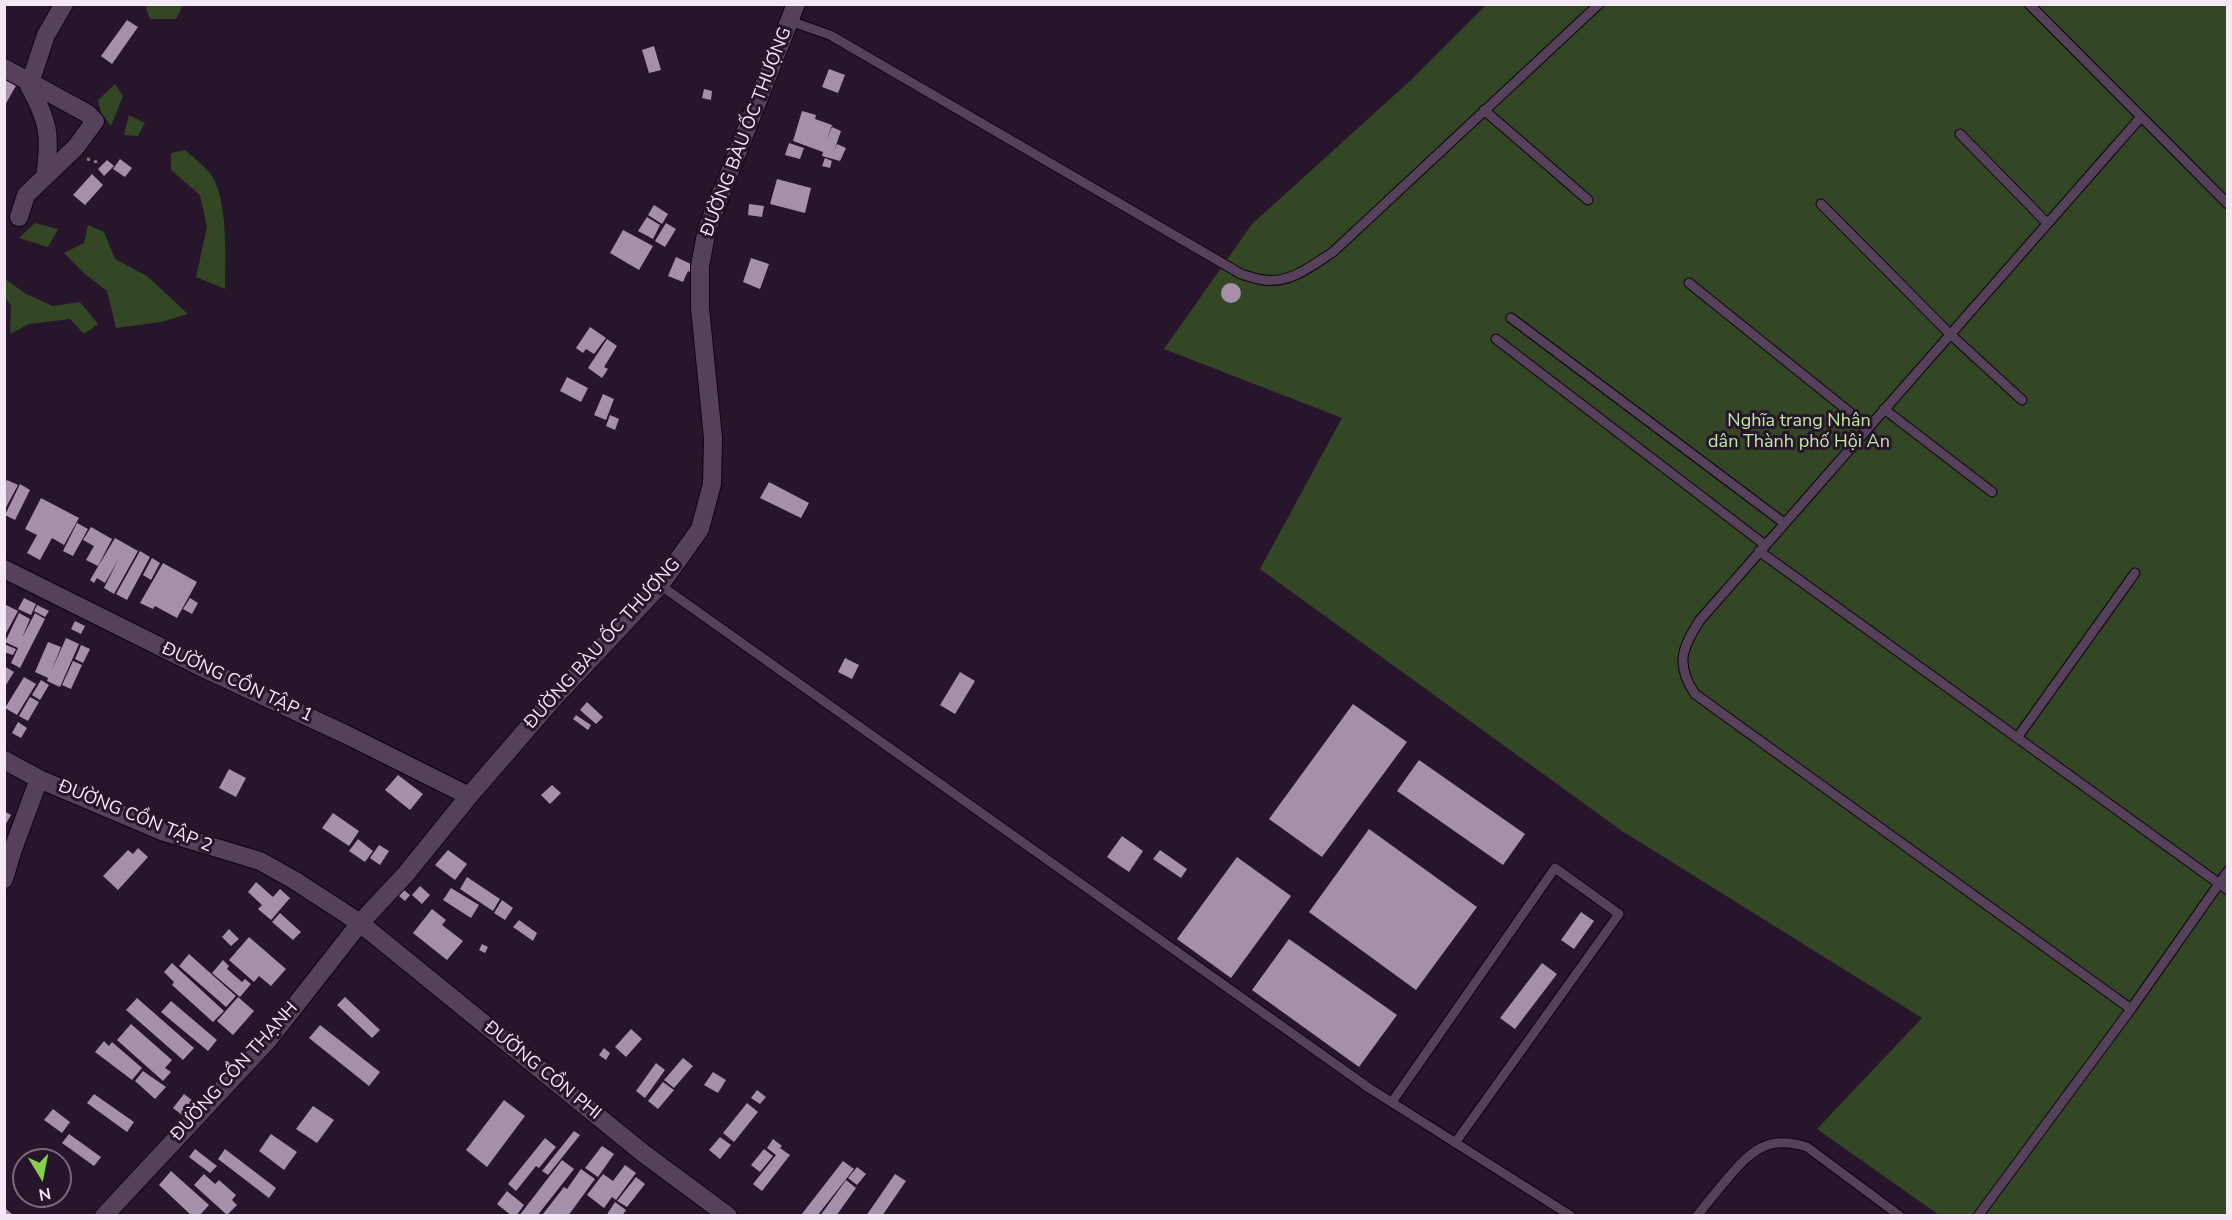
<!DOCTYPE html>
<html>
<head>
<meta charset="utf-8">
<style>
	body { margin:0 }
	#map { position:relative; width:2232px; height:1220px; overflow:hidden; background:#27152b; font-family:"Nunito Sans",sans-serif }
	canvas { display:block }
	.frame { position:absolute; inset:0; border:6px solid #f4e8f7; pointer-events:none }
	.north { position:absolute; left:12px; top:1148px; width:60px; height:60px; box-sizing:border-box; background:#27152b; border:2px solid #79697d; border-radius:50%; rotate:170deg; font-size:16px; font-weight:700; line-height:24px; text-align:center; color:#f4e8f7 }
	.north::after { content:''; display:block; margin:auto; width:21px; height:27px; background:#88cf49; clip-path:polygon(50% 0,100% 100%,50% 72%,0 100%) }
</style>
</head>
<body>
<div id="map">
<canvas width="2232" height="1220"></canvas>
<div class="frame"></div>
<div class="north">N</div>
</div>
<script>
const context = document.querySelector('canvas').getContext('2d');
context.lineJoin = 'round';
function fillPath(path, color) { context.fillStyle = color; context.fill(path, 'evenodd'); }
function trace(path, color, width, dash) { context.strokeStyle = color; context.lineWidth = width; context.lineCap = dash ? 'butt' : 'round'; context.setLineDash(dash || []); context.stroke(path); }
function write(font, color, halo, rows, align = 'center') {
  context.font = font + ' "Nunito Sans",sans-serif'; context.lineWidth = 6; context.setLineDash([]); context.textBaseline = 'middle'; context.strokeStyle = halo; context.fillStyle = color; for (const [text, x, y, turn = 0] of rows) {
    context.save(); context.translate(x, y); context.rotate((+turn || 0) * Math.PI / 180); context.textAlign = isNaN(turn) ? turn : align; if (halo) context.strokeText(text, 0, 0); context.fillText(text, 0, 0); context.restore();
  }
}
fillPath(new Path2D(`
	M 145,5 L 145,4 L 183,5 L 176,19 L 150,19 Z
	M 1486,5 L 2227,5 L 2227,1215 L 1939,1215 L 1817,1129 L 1922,1018 L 1622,831 L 1260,569 L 1342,418 L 1164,349 L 1252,224 L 1410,81 Z
	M 115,84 L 123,96 L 111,126 L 101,113 L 98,100 Z
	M 129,115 L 145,123 L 138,136 L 124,135 Z
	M 185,150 C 193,157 202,164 209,172 C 229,196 225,259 225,289 L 196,277 L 207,227 L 200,195 L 171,170 L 171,153 Z
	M 35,223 L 58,229 L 48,247 L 19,238 Z
	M 88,225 L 104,232 L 115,259 L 147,276 L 188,314 L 161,322 L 116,328 L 107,291 L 85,274 L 64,253 L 84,243 Z
	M 5,279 L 26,294 L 53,306 L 80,302 L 98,324 L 84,334 L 70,319 L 29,324 L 10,334 L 11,305 L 5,298 Z`), '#334724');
fillPath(new Path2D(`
	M 127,20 L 138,27 L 112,64 L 101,56 Z
	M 654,46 L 661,70 L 649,73 L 642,50 Z
	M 829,69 L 845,75 L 838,93 L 822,87 Z
	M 6,76 L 18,82 L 4,107 L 4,79 Z
	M 704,89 L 712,91 L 711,100 L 702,98 Z
	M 802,111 L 816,115 L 815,119 L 832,125 L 827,139 L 832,127 L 841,131 L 834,151 L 837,144 L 846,148 L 840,161 L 822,156 L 823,152 L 793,141 Z
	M 789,143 L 804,148 L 800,159 L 785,155 Z
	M 825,158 L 832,161 L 830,168 L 822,166 Z
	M 120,159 L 132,168 L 125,177 L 113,169 Z
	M 107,160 L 114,166 L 104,176 L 98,169 Z
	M 92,174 L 103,185 L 85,205 L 73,195 Z
	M 777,179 L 811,188 L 805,213 L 770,204 Z
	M 749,204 L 764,206 L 762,217 L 748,215 Z
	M 654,205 L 668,214 L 662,224 L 648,215 Z
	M 647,217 L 660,225 L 653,239 L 638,231 Z
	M 666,223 L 676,229 L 665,247 L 655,241 Z
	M 623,230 L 653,246 L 639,270 L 610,253 Z
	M 676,257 L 693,265 L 690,272 L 688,271 L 683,282 L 668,276 Z
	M 751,258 L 769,264 L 760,289 L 743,282 Z
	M1221 293a10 10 0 1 1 20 0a10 10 0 1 1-20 0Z
	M 590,327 L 606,338 L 594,354 L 586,349 L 583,353 L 576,348 Z
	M 607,339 L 617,346 L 604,367 L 608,369 L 602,378 L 588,368 Z
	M 567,377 L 588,388 L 581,402 L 560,391 Z
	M 603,394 L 614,399 L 606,420 L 594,415 Z
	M 610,415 L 619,419 L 615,430 L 606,426 Z
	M 7,480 L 18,485 L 4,511 L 4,485 Z
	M 769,482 L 809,503 L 801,518 L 760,498 Z
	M 20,484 L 30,490 L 15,520 L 5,515 Z
	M 41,498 L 79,518 L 64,545 L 52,538 L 40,560 L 27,553 L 37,535 L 25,529 Z
	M 77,523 L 88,529 L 73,556 L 63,551 Z
	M 91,527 L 112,539 L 98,566 L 86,560 L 94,546 L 83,540 Z
	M 115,538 L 138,551 L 114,594 L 104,588 L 118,560 L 105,583 L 97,578 L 94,583 L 90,580 Z
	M 140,551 L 150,557 L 127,600 L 116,594 Z
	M 152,558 L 160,563 L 151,580 L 143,575 Z
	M 163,563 L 197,582 L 177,618 L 155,606 L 153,609 L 140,603 Z
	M 24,598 L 36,604 L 31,615 L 18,609 Z
	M 190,598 L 198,603 L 192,614 L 183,609 Z
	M 6,605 L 18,611 L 4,637 L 4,608 Z
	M 37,605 L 49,611 L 45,617 L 34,611 Z
	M 19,613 L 30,619 L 22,638 L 35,613 L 45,619 L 20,668 L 11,663 L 18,648 L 5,642 Z
	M 75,621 L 85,626 L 81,634 L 71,629 Z
	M 66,638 L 79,644 L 60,687 L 47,681 L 48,678 L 35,672 L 48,642 L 61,647 L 51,672 Z
	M 4,644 L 16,649 L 13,655 L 4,652 Z
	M 81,645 L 90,649 L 83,663 L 75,659 Z
	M 845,658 L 859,665 L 852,679 L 838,672 Z
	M 73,661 L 82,665 L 71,689 L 62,685 Z
	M 4,666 L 14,672 L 4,688 Z
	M 960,672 L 975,681 L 955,714 L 940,705 Z
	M 24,677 L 36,684 L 17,715 L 5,708 Z
	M 41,680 L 49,685 L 40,700 L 32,695 Z
	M 30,697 L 39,702 L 28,721 L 19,716 Z
	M 587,702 L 603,717 L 596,724 L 580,710 Z
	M 1353,704 L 1407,742 L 1322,857 L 1269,819 Z
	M 576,715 L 591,725 L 588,730 L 573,719 Z
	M 18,722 L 27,728 L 21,738 L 12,733 Z
	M 1419,760 L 1525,834 L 1503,865 L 1397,791 Z
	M 229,769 L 246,778 L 236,797 L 219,788 Z
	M 398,775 L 423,794 L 410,810 L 385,790 Z
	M 552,785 L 561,793 L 550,804 L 541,795 Z
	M 4,811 L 11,815 L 4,827 Z
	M 333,813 L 359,831 L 349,846 L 322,828 Z
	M 1369,829 L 1477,907 L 1416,990 L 1309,912 Z
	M 1122,836 L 1143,851 L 1129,872 L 1107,857 Z
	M 358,839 L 373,851 L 365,862 L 349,851 Z
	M 379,845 L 389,851 L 380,865 L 370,858 Z
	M 138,848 L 148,857 L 118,890 L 103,876 L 128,850 L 133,854 Z
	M 448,850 L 467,864 L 455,880 L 435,865 Z
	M 1160,850 L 1187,869 L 1181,878 L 1153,859 Z
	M 1237,857 L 1291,896 L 1231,978 L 1177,939 Z
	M 467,877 L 500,899 L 493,911 L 460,889 Z
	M 256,882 L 273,897 L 280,889 L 290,898 L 271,920 L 258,909 L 262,905 L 248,892 Z
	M 420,886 L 430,895 L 422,904 L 412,895 Z
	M 451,888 L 479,905 L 471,918 L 443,900 Z
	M 404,890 L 410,895 L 405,901 L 399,896 Z
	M 502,900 L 513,908 L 505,920 L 494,913 Z
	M 432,909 L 446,920 L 442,925 L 463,941 L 447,960 L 413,933 Z
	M 1581,912 L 1594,921 L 1574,949 L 1561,940 Z
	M 280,913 L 301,932 L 293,940 L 272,922 Z
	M 519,920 L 537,933 L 533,941 L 513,927 Z
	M 229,929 L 239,939 L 231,946 L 222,937 Z
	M 249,937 L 286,969 L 271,986 L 259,976 L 254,982 L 229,960 Z
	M 1289,939 L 1397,1015 L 1359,1067 L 1252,990 Z
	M 482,944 L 488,947 L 485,953 L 479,950 Z
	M 189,954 L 236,996 L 226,1007 L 179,966 Z
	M 223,960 L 229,966 L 227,969 L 242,982 L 245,979 L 251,984 L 240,997 L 212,973 Z
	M 172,963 L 224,1011 L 213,1022 L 172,985 L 174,982 L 164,972 Z
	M 1542,963 L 1557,974 L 1515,1029 L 1500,1018 Z
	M 238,997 L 254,1011 L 233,1035 L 217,1021 Z
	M 345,997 L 380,1030 L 372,1038 L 337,1005 Z
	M 137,998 L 194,1048 L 183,1060 L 126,1010 Z
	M 171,1001 L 217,1040 L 208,1051 L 161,1012 Z
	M 131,1024 L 172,1060 L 165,1068 L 171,1072 L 163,1081 L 117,1040 Z
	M 320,1025 L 380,1072 L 369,1086 L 309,1038 Z
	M 631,1029 L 642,1039 L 626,1057 L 615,1047 Z
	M 104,1041 L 109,1046 L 112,1042 L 142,1068 L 132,1080 L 95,1052 Z
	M 604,1048 L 610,1053 L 606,1060 L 599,1055 Z
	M 683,1058 L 693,1066 L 674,1088 L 664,1080 Z
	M 656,1063 L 665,1070 L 645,1098 L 636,1091 Z
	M 143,1071 L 166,1087 L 155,1099 L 135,1081 Z
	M 713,1072 L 726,1080 L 718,1093 L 704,1085 Z
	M 663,1082 L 674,1090 L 658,1109 L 648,1101 Z
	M 757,1090 L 766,1097 L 760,1104 L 751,1098 Z
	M 94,1094 L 134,1122 L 127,1132 L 87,1103 Z
	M 184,1094 L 193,1101 L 182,1115 L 173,1108 Z
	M 504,1100 L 525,1116 L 487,1167 L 466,1150 Z
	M 747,1103 L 758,1112 L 734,1142 L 723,1133 Z
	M 313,1106 L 334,1120 L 317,1143 L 296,1129 Z
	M 53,1109 L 70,1122 L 62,1133 L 44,1120 Z
	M 574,1131 L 580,1135 L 548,1175 L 542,1171 Z
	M 69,1134 L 101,1157 L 94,1166 L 62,1143 Z
	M 271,1134 L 297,1152 L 284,1170 L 259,1151 Z
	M 720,1137 L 731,1145 L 720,1159 L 709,1150 Z
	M 545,1138 L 556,1147 L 539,1168 L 536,1166 L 516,1191 L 508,1184 Z
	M 773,1139 L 782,1146 L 780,1148 L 790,1155 L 762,1191 L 753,1184 L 776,1155 L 767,1148 Z
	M 602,1146 L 614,1154 L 598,1177 L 585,1168 Z
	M 195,1149 L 217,1166 L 210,1173 L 189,1157 Z
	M 225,1149 L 276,1188 L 269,1198 L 218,1159 Z
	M 764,1149 L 773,1156 L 760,1172 L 751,1165 Z
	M 562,1160 L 574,1169 L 537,1216 L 519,1216 Z
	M 843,1161 L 854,1169 L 817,1216 L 802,1216 L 801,1215 Z
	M 625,1165 L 636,1173 L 616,1200 L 612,1197 L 604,1208 L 587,1195 L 603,1174 L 613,1181 Z
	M 857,1167 L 866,1174 L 857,1185 L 848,1178 Z
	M 581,1169 L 595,1179 L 568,1216 L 543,1214 L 564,1187 L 567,1189 Z
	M 171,1171 L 209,1205 L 199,1216 L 192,1216 L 159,1185 Z
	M 204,1174 L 215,1184 L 219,1180 L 236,1195 L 232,1200 L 237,1205 L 227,1215 L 194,1185 Z
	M 895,1174 L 906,1181 L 882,1216 L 866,1216 Z
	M 636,1177 L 645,1184 L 627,1207 L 617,1201 Z
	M 846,1180 L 856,1188 L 836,1216 L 820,1216 Z
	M 507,1191 L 524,1205 L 516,1216 L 512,1216 L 497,1204 Z
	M 615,1202 L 626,1210 L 622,1216 L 606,1216 Z
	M 4,1207 L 14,1216 L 4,1216 Z`), '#a68fab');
const lane = new Path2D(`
	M 2029,4 L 2228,204
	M 790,21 L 830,35 L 1241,274 C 1248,276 1256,279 1264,280 C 1290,284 1313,265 1333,252 L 1599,4
	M 1484,110 L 1588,200
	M 1960,134 L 2047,223
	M 1821,204 L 1950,334 L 2022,400
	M 1689,283 L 1868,427
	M 1511,318 L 1784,523
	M 1496,339 L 1765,545
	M 1884,409 L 1992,492
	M 1759,551 L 2228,890
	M 660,585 L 1369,1088 L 1571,1216
	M 2017,738 L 2135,573
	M 2131,1009 L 1695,694 C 1675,664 1682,648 1700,620 L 2141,117
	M 1392,1102 L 1555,868 L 1619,914 L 1455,1143
	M 1697,1216 C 1707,1203 1717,1191 1727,1179 C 1751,1151 1768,1134 1807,1147 L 1900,1216
	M 1978,1216 L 2131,1009 L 2228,871`);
const street = new Path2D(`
	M 4,68 L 88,114 L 95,121 L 76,147 L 26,195 L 19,217
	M 45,177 C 51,136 49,122 29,86 L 46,35 L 64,4
	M 4,569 L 201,667 L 347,735 L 469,796
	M 4,760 L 39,779 L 164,832 L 260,861 L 294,880 L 360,923 L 643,1153 L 728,1216
	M 4,879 L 13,849 L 39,779
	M 104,1216 L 269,1039 L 360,923 L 405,875 L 469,796 L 553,699 L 660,585 L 700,529 L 712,484 L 713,438 L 700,308 L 700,266 L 707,229 L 796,4`);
trace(lane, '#100213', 11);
trace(street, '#100213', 20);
trace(new Path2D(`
	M 87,159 L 100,163`), '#8a7b8d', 3, [3, 4.5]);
trace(lane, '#554159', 9);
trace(street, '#554159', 18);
write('18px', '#f4e8f7', '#27152b', [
	["ĐƯỜNG BÀU ỐC THƯỢNG",747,132,-69],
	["ĐƯỜNG BÀU ỐC THƯỢNG",603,644,-48],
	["ĐƯỜNG CỒN TẬP 1",237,683,25],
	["ĐƯỜNG CỒN TẬP 2",135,817,22],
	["ĐƯỜNG CỒN PHI",542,1071,39],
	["ĐƯỜNG CỒN THẠNH",235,1072,-48]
]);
write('18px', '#bdeb9c', '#27152b', [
	["Nghĩa trang Nhân",1799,422],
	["dân Thành phố Hội An",1799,443]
]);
</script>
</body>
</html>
